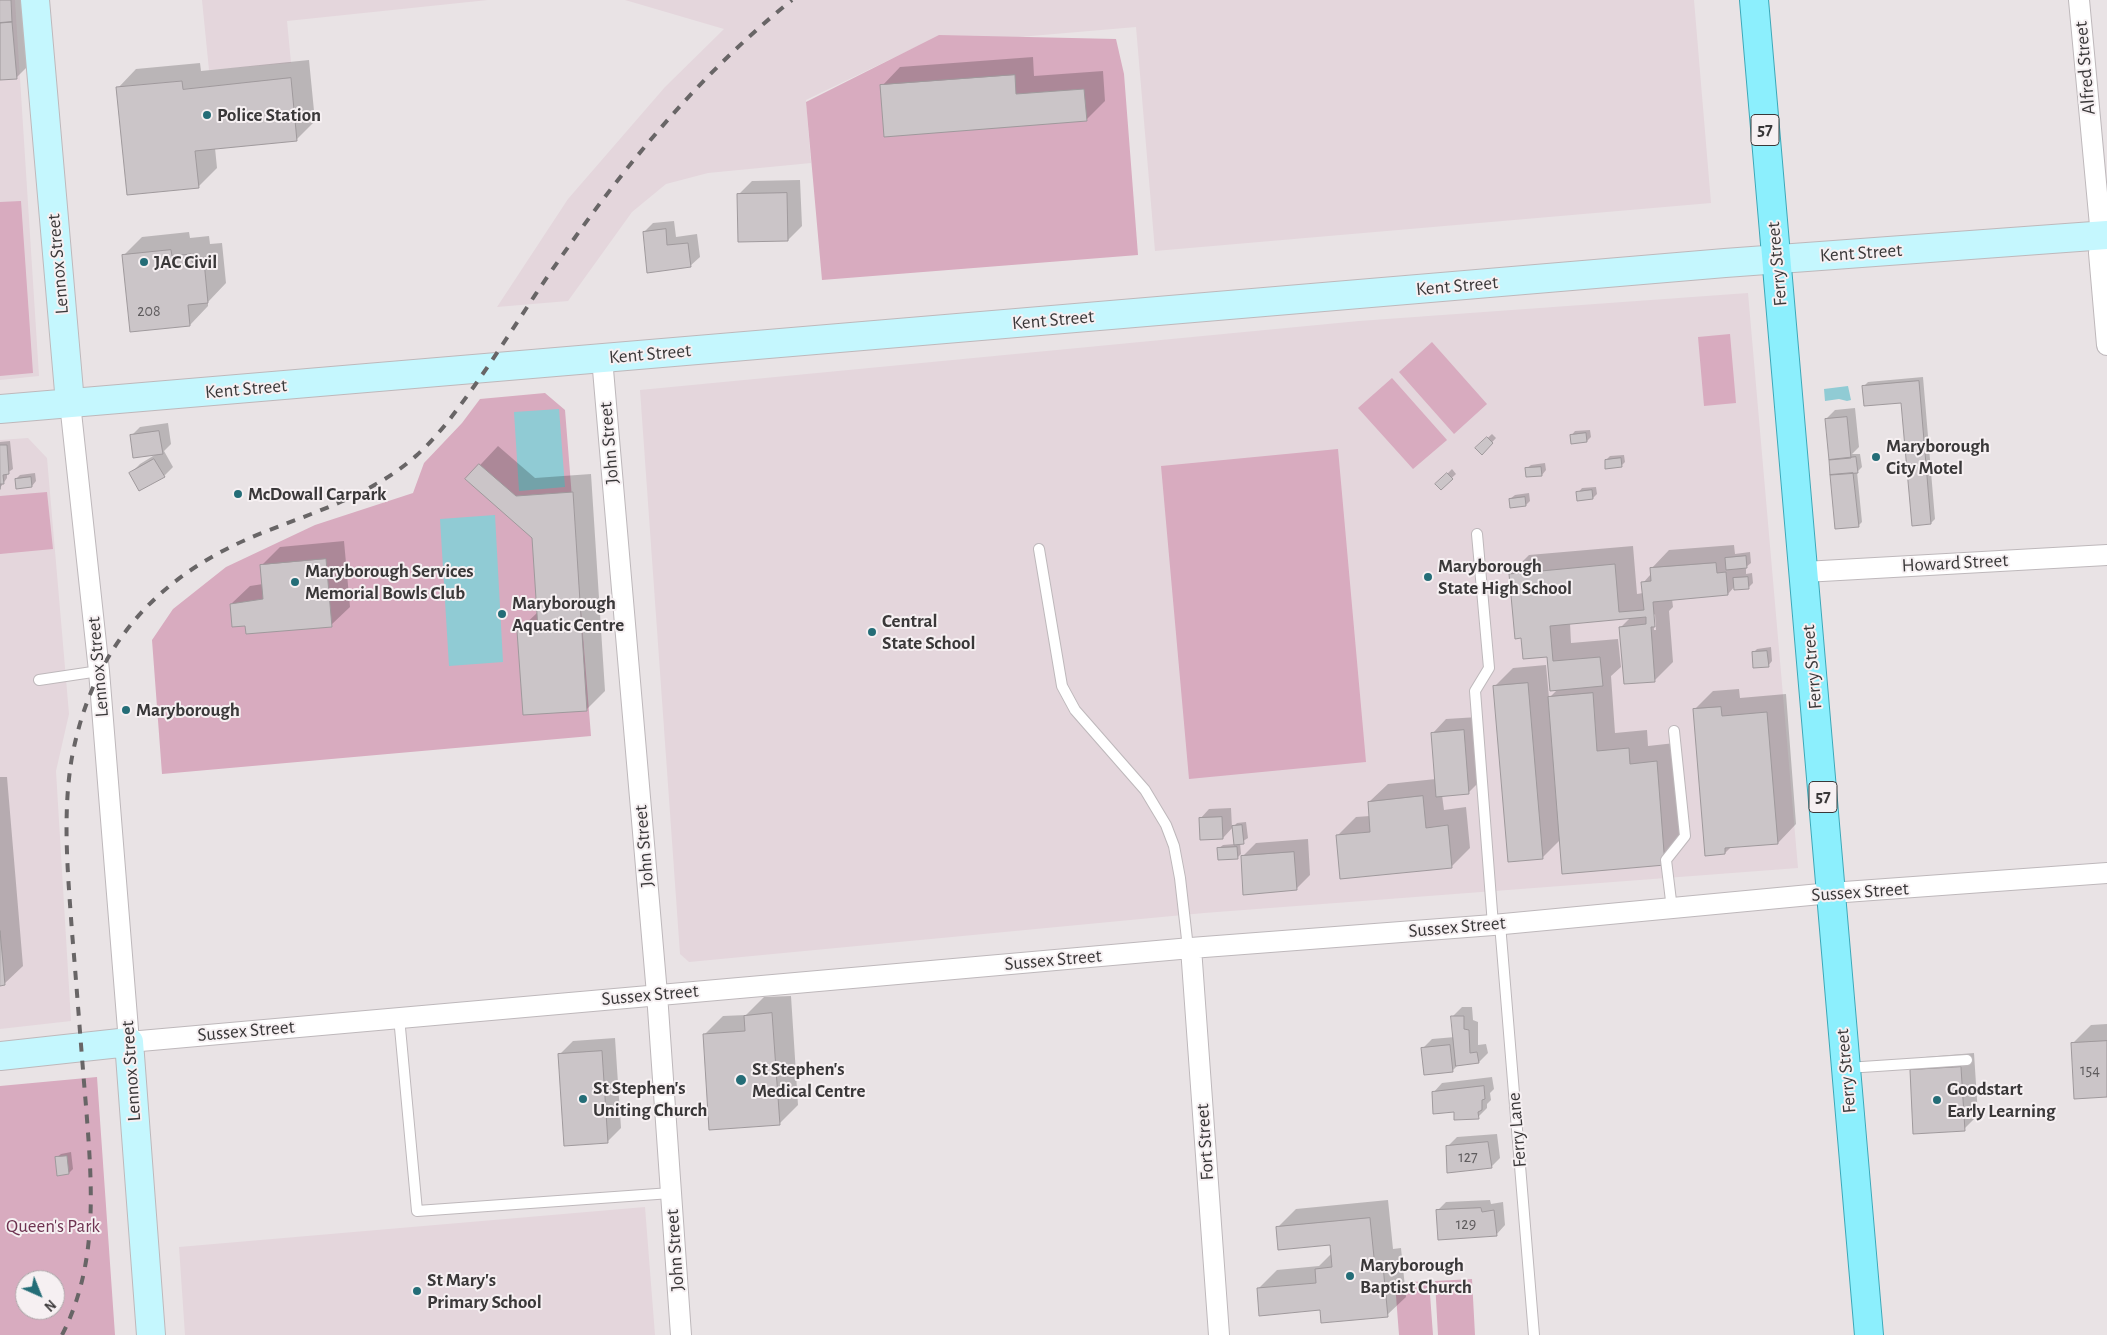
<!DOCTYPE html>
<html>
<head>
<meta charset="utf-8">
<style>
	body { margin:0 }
	#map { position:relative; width:2107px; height:1335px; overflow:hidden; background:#e9e3e5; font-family:"Alegreya Sans",sans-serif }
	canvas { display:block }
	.north { position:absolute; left:15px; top:1270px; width:50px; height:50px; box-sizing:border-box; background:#f6f0f2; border:1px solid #aba6a8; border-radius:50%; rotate:136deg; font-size:14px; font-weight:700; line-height:20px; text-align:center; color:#3a3839 }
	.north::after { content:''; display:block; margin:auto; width:18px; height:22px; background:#246d77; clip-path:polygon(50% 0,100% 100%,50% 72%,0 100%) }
</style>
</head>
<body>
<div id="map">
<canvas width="2107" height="1335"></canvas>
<div class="north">N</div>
</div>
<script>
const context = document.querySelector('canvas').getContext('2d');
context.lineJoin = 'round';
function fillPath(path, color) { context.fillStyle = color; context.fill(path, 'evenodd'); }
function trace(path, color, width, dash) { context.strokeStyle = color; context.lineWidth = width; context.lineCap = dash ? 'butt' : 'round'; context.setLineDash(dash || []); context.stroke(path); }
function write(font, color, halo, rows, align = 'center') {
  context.font = font + ' "Alegreya Sans",sans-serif'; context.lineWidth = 4; context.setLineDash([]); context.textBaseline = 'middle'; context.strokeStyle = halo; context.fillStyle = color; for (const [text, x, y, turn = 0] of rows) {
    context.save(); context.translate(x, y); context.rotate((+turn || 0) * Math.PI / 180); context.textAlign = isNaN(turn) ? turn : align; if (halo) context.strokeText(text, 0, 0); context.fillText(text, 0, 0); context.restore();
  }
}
fillPath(new Path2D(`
	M 0,0 L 15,0 L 39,376 L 0,380 Z
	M 202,0 L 488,0 L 287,21 L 291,63 L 209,70 Z
	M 625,0 L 1694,0 L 1711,203 L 1155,251 L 1136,27 L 996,39 L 918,46 L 806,100 L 811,163 L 708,173 L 666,184 L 632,212 L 568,301 L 497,307 L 568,199 L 665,87 L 724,29 Z
	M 1748,293 L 1798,868 L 1204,913 L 689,962 L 680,954 L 640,390 L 1359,321 Z
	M 28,438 L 47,458 L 69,714 L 56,771 L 71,1021 L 0,1029 L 0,440 Z
	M 645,1207 L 655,1335 L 185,1335 L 179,1247 Z`), '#e4d6dc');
fillPath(new Path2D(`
	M 939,35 L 1116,39 L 1124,74 L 1138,255 L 822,280 L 806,102 Z
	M 21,201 L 33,373 L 0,376 L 0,202 Z
	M 1730,334 L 1736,403 L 1704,406 L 1698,337 Z
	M 1432,342 L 1487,404 L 1454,434 L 1399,372 Z
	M 1392,378 L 1447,440 L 1413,469 L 1358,408 Z
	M 545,393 L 565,410 L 591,736 L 162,774 L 152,640 L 173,609 L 226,567 L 315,525 L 413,493 L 424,463 L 462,423 L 480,399 Z
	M 1338,449 L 1366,762 L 1189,779 L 1161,466 Z
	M 47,492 L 53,549 L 0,554 L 0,496 Z
	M 97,1077 L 115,1335 L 0,1335 L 0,1086 ZM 25,1280 L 55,1280 L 55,1310 L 25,1310 Z
	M 1472,1279 L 1475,1335 L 1438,1335 L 1435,1281 Z
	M 1429,1281 L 1433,1335 L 1399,1335 L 1395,1283 Z`), '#d8abbf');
fillPath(new Path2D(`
	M 1848,386 L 1851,400 L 1847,401 L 1839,399 L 1825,401 L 1824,389 Z
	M 559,409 L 565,487 L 519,491 L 514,412 Z
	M 495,515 L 503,662 L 449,666 L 440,519 Z`), '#90cbd4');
fillPath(new Path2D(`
	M 0,0 L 30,0 L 35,59 L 16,78 L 0,79 Z
	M 1033,57 L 1034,76 L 1103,71 L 1105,101 L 1086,120 L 882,86 L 900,67 Z
	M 309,60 L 315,121 L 296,140 L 215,148 L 217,168 L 198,187 L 118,88 L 136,69 L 200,63 L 201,71 Z
	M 800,180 L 802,226 L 788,240 L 738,195 L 752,181 Z
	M 674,221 L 676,237 L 697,234 L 700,257 L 690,266 L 644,232 L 653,223 Z
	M 189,232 L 190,238 L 209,236 L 210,244 L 222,243 L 226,283 L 208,302 L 208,306 L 190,325 L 123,256 L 142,237 Z
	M 1923,377 L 1935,519 L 1931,523 L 1903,401 L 1864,386 L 1868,382 Z
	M 1855,408 L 1859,447 L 1852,454 L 1860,454 L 1862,467 L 1857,472 L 1862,522 L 1858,526 L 1826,419 L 1835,410 Z
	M 168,423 L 171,444 L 164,451 L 173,467 L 164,476 L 131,473 L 140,464 L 158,453 L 131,436 L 140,427 Z
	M 1590,430 L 1591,437 L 1587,441 L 1571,436 L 1575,431 Z
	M 1492,434 L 1496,438 L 1482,453 L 1477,448 Z
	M 10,441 L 13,469 L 7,473 L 7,478 L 0,488 L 0,442 Z
	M 498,446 L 535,478 L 591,474 L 605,691 L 587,709 L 518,631 L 538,612 L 533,538 L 467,479 Z
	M 1624,455 L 1625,462 L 1621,466 L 1606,460 L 1610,456 Z
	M 1545,463 L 1546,470 L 1542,475 L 1526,469 L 1531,465 Z
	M 1452,469 L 1456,474 L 1441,488 L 1437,484 Z
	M 35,473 L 36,481 L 32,486 L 16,479 L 20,475 Z
	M 1596,487 L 1597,494 L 1593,498 L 1578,493 L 1582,488 Z
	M 1529,493 L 1530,501 L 1526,505 L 1510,499 L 1515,495 Z
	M 344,541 L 350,607 L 331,625 L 246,625 L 231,604 L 250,586 L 263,584 L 262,565 L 280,547 Z
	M 1734,545 L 1735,554 L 1750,552 L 1751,563 L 1746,567 L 1746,574 L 1752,573 L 1753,583 L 1749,587 L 1735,586 L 1728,594 L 1672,599 L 1673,607 L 1669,611 L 1673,662 L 1655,680 L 1621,627 L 1631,617 L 1570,623 L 1571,643 L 1618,639 L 1621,667 L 1611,676 L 1615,733 L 1647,730 L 1648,746 L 1675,743 L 1683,845 L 1664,864 L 1560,840 L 1542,858 L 1494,687 L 1513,668 L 1546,665 L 1549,698 L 1558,689 L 1548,656 L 1522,637 L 1510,574 L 1529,555 L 1633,546 L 1637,594 L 1643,593 L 1643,583 L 1651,574 L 1651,569 L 1669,550 ZM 1655,614 L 1656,630 L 1654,630 L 1653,616 Z
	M 1771,647 L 1772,661 L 1768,666 L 1753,653 L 1757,649 Z
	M 1739,689 L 1740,698 L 1786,694 L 1796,824 L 1778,843 L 1732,846 L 1725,853 L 1694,710 L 1713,691 Z
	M 1478,717 L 1482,779 L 1468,793 L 1442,795 L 1444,810 L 1466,807 L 1470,848 L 1451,867 L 1337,836 L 1356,817 L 1370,816 L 1369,802 L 1388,784 L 1436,779 L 1433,733 L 1446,719 Z
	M 0,777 L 7,777 L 23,966 L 4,984 L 0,985 Z
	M 1231,808 L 1232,828 L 1237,823 L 1246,822 L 1248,838 L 1240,843 L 1241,854 L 1237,858 L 1218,849 L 1223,845 L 1235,844 L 1233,827 L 1223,838 L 1200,819 L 1209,809 Z
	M 1308,839 L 1310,875 L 1296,889 L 1242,857 L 1256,843 Z
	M 791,996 L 798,1105 L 780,1123 L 704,1035 L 723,1016 L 746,1015 L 764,997 Z
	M 1462,1007 L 1472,1007 L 1473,1020 L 1478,1022 L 1478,1045 L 1486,1044 L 1488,1053 L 1479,1062 L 1459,1064 L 1452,1071 L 1423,1048 L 1432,1039 L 1455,1037 L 1453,1016 Z
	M 2107,1024 L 2107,1095 L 2072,1044 L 2091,1025 Z
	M 615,1038 L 621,1128 L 607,1142 L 559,1055 L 573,1041 Z
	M 1974,1053 L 1978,1115 L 1964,1129 L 1911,1071 L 1925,1057 Z
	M 1492,1077 L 1494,1089 L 1490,1093 L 1491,1100 L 1487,1104 L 1487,1108 L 1478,1117 L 1455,1110 L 1433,1093 L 1442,1083 Z
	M 1497,1134 L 1500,1158 L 1491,1167 L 1448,1146 L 1457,1137 Z
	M 71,1152 L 73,1169 L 69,1173 L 56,1158 L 61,1154 Z
	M 1388,1200 L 1393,1249 L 1401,1248 L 1406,1297 L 1387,1315 L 1321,1309 L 1258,1289 L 1277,1270 L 1319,1266 L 1332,1253 L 1331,1244 L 1277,1228 L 1296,1209 Z
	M 1490,1200 L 1491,1204 L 1503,1202 L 1505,1225 L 1496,1235 L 1437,1211 L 1446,1202 Z`), '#0003');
const building = new Path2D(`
	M 0,0 L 11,0 L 12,22 L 0,23 Z
	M 12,22 L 17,79 L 0,80 L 0,23 Z
	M 1015,75 L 1016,94 L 1084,89 L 1087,121 L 884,137 L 880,85 Z
	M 291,78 L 297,141 L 195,151 L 199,188 L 127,195 L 116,87 L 182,81 L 183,89 Z
	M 787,193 L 788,241 L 738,242 L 737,194 Z
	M 666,229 L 667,245 L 688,243 L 691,267 L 647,273 L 643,232 Z
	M 171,250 L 172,256 L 191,254 L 192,262 L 204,261 L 208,303 L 188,305 L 190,326 L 130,332 L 122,255 Z
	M 1919,381 L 1931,524 L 1912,526 L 1901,403 L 1864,406 L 1862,386 Z
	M 1847,417 L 1851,458 L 1829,460 L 1825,419 Z
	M 159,431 L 163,454 L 133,458 L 130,435 Z
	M 1586,433 L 1587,442 L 1571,444 L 1570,435 Z
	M 1487,437 L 1493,443 L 1482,455 L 1475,448 Z
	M 0,445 L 7,445 L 9,474 L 3,475 L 4,484 L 0,484 L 0,489 Z
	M 1856,457 L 1858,473 L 1830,475 L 1829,460 Z
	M 1621,458 L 1622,467 L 1605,469 L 1605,460 Z
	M 154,459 L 165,477 L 139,491 L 129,473 Z
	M 479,464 L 516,496 L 573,492 L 587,711 L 523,715 L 517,631 L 538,629 L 532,538 L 465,479 Z
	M 1541,467 L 1542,476 L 1526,477 L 1525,468 Z
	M 1447,473 L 1453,479 L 1441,490 L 1435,484 Z
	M 1853,473 L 1859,527 L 1835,529 L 1830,475 Z
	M 31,477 L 32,487 L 16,489 L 15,479 Z
	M 1592,490 L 1593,499 L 1577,501 L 1576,492 Z
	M 1525,497 L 1526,506 L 1510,508 L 1509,499 Z
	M 1746,556 L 1747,568 L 1726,570 L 1725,558 Z
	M 326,559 L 332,627 L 246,634 L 245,626 L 232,627 L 230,604 L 263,599 L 260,565 Z
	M 1716,563 L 1717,573 L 1726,572 L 1728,595 L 1653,602 L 1655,627 L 1651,627 L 1655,682 L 1624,684 L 1619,627 L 1646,624 L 1646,617 L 1550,626 L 1553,661 L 1600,657 L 1603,686 L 1550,691 L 1547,657 L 1523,659 L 1521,638 L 1515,639 L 1509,574 L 1615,564 L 1619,612 L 1644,610 L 1641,582 L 1651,581 L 1650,568 Z
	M 1748,577 L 1749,589 L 1734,590 L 1733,578 Z
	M 1767,651 L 1769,667 L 1753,668 L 1752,652 Z
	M 1528,683 L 1543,859 L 1508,862 L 1493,686 Z
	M 1593,693 L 1597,751 L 1629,748 L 1630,764 L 1657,761 L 1665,865 L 1562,874 L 1548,697 Z
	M 1721,707 L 1722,716 L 1767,712 L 1778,844 L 1725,848 L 1725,854 L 1705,856 L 1693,709 Z
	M 1464,730 L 1469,794 L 1436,797 L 1431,733 Z
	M 1423,796 L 1426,828 L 1448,825 L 1452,868 L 1340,879 L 1336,835 L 1370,832 L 1368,802 Z
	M 1222,817 L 1223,839 L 1200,840 L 1199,818 Z
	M 1242,825 L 1244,844 L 1234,845 L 1232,826 Z
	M 1237,847 L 1238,859 L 1218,860 L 1217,848 Z
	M 1294,852 L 1297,890 L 1243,895 L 1241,856 Z
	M 0,931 L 5,985 L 0,986 Z
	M 772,1013 L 780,1125 L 709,1130 L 703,1034 L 745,1031 L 744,1016 Z
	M 1451,1016 L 1464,1016 L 1464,1029 L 1469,1030 L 1470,1053 L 1477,1052 L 1479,1063 L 1456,1066 Z
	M 2107,1041 L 2107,1097 L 2074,1099 L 2071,1043 Z
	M 1450,1045 L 1453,1072 L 1424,1075 L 1421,1048 Z
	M 602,1051 L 608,1143 L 564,1146 L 558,1054 Z
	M 1961,1067 L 1965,1131 L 1913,1134 L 1910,1070 Z
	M 1484,1086 L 1485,1099 L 1482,1100 L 1482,1110 L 1478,1112 L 1479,1119 L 1454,1120 L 1454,1112 L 1433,1114 L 1432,1092 Z
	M 1488,1142 L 1492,1168 L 1447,1173 L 1446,1146 Z
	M 67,1156 L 69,1174 L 57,1176 L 55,1157 Z
	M 1481,1208 L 1482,1212 L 1494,1210 L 1497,1236 L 1438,1240 L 1436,1210 Z
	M 1370,1218 L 1375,1267 L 1383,1266 L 1388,1317 L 1321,1323 L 1320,1310 L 1259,1316 L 1257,1288 L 1316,1283 L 1315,1269 L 1332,1267 L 1330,1245 L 1278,1250 L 1276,1227 Z`);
fillPath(building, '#cbc5c8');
trace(building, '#9f999c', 1);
const lane = new Path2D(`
	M 1477,534 L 1489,668 L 1475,691 L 1493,925
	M 1039,549 L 1062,686 L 1075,710 L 1145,790 L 1166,825 L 1174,846 L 1180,878 L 1188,948
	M 39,680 L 99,671
	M 1672,909 L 1666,860 L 1685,836 L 1674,731
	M 1500,924 L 1534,1335
	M 399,1017 L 417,1211 L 671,1193
	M 1847,1068 L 1967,1060`);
const street = new Path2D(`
	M 2079,0 L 2101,236 L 2099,253 L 2107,345
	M 602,358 L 657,994 L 681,1335
	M 70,403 L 99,671 L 129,1042 L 1191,948 L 1493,925 L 1831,893 L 2107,873
	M 1804,572 L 2107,555
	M 1191,948 L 1219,1335`);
const secondary = new Path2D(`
	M 35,0 L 70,403
	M 0,409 L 1725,263 L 2107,235
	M 0,1056 L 129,1042 L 151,1335`);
const primary = new Path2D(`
	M 1754,0 L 1869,1335`);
trace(lane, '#beb8bb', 12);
trace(street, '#beb8bb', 22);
trace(secondary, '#beb8bb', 30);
trace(primary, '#3da8b8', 30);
trace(lane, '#fff', 10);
trace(street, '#fff', 20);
trace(secondary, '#c5f7fe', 28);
trace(primary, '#8ceffd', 28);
trace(new Path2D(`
	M 62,1335 C 99,1263 92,1185 86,1106 C 81,1048 77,990 72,932 C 68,874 62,815 72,757 C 93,646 158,574 262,533 C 317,511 372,495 417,455 C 440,434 457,410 475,385 C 504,344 530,301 559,260 C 626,164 700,74 792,0`), '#686566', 4, [9, 9]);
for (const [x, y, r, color] of [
	[207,115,5,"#246d77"],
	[144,262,5,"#246d77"],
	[1876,457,5,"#246d77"],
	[238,494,5,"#246d77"],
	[1428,577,5,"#246d77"],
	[295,582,5,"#246d77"],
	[502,614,5,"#246d77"],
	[872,632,5,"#246d77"],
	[126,710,5,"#246d77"],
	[741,1080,6,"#246d77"],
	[583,1099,5,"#246d77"],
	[1937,1100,5,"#246d77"],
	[1350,1276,5,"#246d77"],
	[417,1291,5,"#246d77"]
]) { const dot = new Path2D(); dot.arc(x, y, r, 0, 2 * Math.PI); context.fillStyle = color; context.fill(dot); trace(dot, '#f6f0f2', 2); }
write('16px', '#5e5b5d', null, [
	["208",149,311],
	["154",2090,1070],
	["127",1468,1157],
	["129",1466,1224]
]);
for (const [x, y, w] of [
	[1765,130,28],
	[1823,797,28]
]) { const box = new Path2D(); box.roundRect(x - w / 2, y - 15.5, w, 31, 4); context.fillStyle = '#f6f0f2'; context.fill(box); trace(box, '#3a3839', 1); }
write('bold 18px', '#3a3839', null, [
	["57",1765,130],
	["57",1823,797]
]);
write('19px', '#3a3839', '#f6f0f2', [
	["Alfred Street",2085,68,-95],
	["Kent Street",1861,253,-4],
	["Lennox Street",58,264,-95],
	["Ferry Street",1777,264,-95],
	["Kent Street",1457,286,-5],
	["Kent Street",1053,320,-5],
	["Kent Street",650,354,-5],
	["Kent Street",246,389,-5],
	["John Street",609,443,-95],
	["Howard Street",1955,563,-3],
	["Lennox Street",98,667,-95],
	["Ferry Street",1812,667,-95],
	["John Street",644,846,-95],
	["Sussex Street",1860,892,-4],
	["Sussex Street",1457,927,-5],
	["Sussex Street",1053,960,-5],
	["Sussex Street",650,995,-5],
	["Sussex Street",246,1031,-5],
	["Lennox Street",131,1071,-94],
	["Ferry Street",1846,1071,-95],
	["Ferry Lane",1517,1130,-95],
	["Fort Street",1205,1142,-94],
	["John Street",675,1250,-94]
]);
write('bold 19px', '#3a3839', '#f6f0f2', [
	["Police Station",217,115],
	["JAC Civil",154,262],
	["Maryborough",1886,446],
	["City Motel",1886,468],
	["McDowall Carpark",248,494],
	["Maryborough",1438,566],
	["State High School",1438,588],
	["Maryborough Services",305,571],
	["Memorial Bowls Club",305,593],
	["Maryborough",512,603],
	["Aquatic Centre",512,625],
	["Central",882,621],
	["State School",882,643],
	["Maryborough",136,710],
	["St Stephen's",752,1069],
	["Medical Centre",752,1091],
	["St Stephen's",593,1088],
	["Uniting Church",593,1110],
	["Goodstart",1947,1089],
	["Early Learning",1947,1111],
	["Maryborough",1360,1265],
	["Baptist Church",1360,1287],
	["St Mary's",427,1280],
	["Primary School",427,1302]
], 'left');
write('19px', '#6e3351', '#f6f0f2', [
	["Queen's Park",53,1226]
]);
</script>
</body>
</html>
